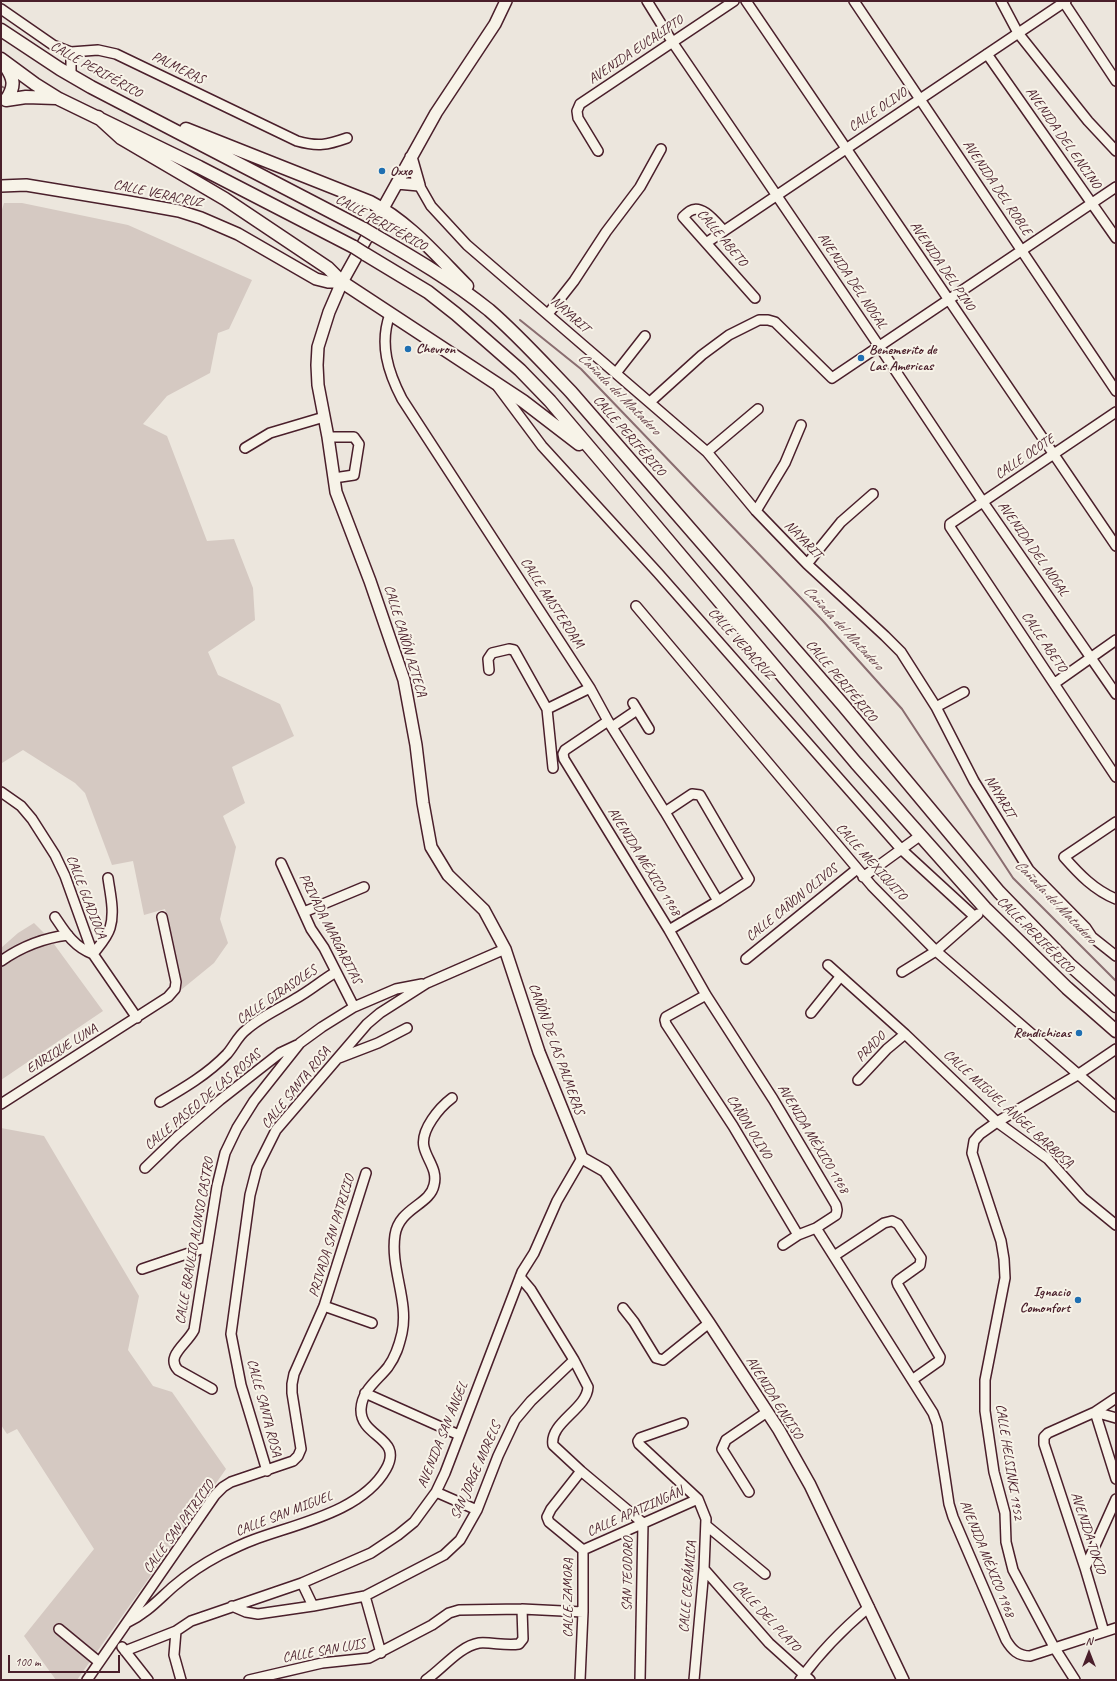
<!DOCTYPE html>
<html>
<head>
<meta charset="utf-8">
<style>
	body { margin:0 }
	#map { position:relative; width:1117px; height:1681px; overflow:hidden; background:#ece6dd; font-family:Caveat,sans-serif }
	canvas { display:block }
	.frame { position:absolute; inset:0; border:2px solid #4a1f2b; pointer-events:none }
	.north { position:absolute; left:1069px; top:1633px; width:40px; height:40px; -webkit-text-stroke:3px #f7f3e8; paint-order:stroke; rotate:0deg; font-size:11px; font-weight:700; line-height:16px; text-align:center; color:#4a1f2b }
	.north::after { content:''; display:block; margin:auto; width:14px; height:18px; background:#4a1f2b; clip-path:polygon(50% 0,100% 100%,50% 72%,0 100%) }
	.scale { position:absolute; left:8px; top:1655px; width:112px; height:18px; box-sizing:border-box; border:2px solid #4a1f2b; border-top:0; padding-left:5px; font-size:12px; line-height:14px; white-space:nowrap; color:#4a1f2b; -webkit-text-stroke:3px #f7f3e8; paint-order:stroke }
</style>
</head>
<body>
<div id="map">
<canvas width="1117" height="1681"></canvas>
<div class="frame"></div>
<div class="north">N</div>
<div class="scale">100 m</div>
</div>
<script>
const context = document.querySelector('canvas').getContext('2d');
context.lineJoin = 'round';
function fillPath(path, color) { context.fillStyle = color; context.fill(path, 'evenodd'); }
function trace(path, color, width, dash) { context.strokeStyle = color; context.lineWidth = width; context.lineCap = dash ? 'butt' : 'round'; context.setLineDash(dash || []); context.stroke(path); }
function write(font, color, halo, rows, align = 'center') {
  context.font = font + ' Caveat,sans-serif'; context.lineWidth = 4; context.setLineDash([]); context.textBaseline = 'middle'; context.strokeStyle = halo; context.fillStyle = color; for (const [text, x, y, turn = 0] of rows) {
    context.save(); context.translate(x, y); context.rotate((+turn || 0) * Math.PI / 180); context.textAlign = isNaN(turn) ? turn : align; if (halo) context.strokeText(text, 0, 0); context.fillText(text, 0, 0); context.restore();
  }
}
fillPath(new Path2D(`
	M 4,203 L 22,203 L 128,225 L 252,280 L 229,329 L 218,333 L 210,373 L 167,396 L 143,424 L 167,436 L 207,541 L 234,539 L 253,588 L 255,620 L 208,652 L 218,675 L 280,704 L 294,736 L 232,767 L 245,803 L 223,816 L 236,847 L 220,919 L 228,943 L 214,963 L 181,990 L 165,909 L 144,915 L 133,861 L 112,865 L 85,793 L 75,783 L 23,750 L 2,763 L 1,760 L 1,213 Z
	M 34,923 L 51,940 L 103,1011 L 1,1080 L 1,948 L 18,933 Z
	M 1,1128 L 44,1136 L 139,1296 L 128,1350 L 153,1386 L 172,1392 L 226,1469 L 77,1680 L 56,1680 L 24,1636 L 94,1549 L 17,1429 L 7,1434 L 1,1425 Z`), '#d5c9c2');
trace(new Path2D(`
	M 1,86 L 8,90
	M 520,320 L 581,369 L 823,621 L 902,709 L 1013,878 L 1116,981`), '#896c6f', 2);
const minor = new Path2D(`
	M 647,1 L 673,43 L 879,346 L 983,502 L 1116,694
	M 746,1 L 1116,546
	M 854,1 L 1116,391
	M 1001,1 L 1018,33 L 1088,121 L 1116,151
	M 1063,1 L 1116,81
	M 1,9 L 53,45 L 71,52 L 98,50 L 116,54 L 297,141 C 318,147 327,145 347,138
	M 987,54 L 1116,238
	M 71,75 L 71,52
	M 598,151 L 578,118 L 577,111 L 580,104 L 734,1
	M 419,185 L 431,206 L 467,245 L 707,452 L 756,511 L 807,564 L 885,636 L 901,652 L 936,707 L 974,781 L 1029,870 L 1086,928 L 1092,937 L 1116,956
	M 724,231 C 717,224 702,203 690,211 C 688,212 685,215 683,217 L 755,298
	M 706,243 L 1066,1
	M 390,314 C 379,344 388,372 402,399 L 590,688 L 608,721 L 665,812 L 718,901
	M 548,314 L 574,281 L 606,232 L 640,187 L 661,149
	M 616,373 L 645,336
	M 498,387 L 542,446 L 658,573 L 901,849 L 975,917
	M 650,402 L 702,355 L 729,335 L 759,320 L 768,320 L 775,322 L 832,378 L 1116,187
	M 1116,412 L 950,524 L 950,527 L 1116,777
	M 328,437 L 354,437 L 359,444 L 354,475 L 334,478
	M 245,448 L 270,433 L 324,417
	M 707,452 L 758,409
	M 756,511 L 785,463 L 801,425
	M 807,564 L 841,522 L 873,494
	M 636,606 L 872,886 L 936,951 L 1116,1107
	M 489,670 L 488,659 L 492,653 L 509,649 L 514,650 L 547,709 L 553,768
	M 1055,683 L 1116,640
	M 633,703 L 649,729
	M 936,707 L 964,692
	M 547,709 L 590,688
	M 608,721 L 565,750 L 563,754 L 564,759 L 669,930 L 706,995 L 773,1099 L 836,1205 L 837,1210 L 836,1215 L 816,1228 L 798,1235 L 783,1245
	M 612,727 L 637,710
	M 1,792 L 21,806 L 32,819 L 55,855 L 65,876 L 93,954 L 137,1018
	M 665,812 L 692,794 L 700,795 L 749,879 L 747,882 L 718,901 L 669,930
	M 1116,822 L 1064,857 C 1079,874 1094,890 1116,899
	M 281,863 L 311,929 L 324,948 L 354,1007
	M 863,877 L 921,835
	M 304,912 L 364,887
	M 55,917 C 65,932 74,947 93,954 C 99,946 107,938 110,928 C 115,912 110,893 108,878
	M 746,959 L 857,869
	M 1,961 C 21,947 43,938 68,935
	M 828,965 L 905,1034 L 997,1122 L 1048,1159 L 1083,1198 L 1116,1225
	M 902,972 L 936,951 L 978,914
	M 706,995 L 666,1017 L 665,1020 L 666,1024 L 733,1126 L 798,1235
	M 811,1013 L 840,977
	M 339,1058 L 378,1043 L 407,1028
	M 858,1080 L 887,1049 L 905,1034
	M 160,1102 C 184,1088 208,1074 227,1054 C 234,1046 238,1036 246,1030 C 260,1017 279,1009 295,999 C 310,991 322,980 336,972
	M 1,1104 L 168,997 L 175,989 L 176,982 L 162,917
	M 145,1168 L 177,1137 L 220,1100 L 280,1053 L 297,1045
	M 816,1228 L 933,1413 L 937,1424 L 949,1504 L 953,1517 L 1006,1640 C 1012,1650 1018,1656 1030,1656 L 1116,1628
	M 834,1256 L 884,1223 L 892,1221 L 898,1224 L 921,1258 L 920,1265 L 899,1280 L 897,1282 L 898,1285 L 940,1357 L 939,1361 L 912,1380
	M 142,1269 L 207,1247
	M 520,1277 L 531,1290 L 574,1360 L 588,1387 C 587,1409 549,1423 553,1445 L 581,1471 L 643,1523 L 640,1680
	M 324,1306 L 372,1323
	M 623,1308 L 634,1322 L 656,1358 L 663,1360 L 709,1323
	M 212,1389 L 178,1370 C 165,1356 187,1344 194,1330 L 217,1186 L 225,1153 L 237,1128 L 254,1101 L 300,1043 L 322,1027 L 354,1007 L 396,989 L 422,984
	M 365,1393 L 459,1435
	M 1095,1412 L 1116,1479
	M 1095,1412 L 1116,1418
	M 683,1423 L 640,1438 L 638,1441 L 639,1444 L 698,1499 L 706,1519 L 704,1569 L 694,1680
	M 267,1471 L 241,1385 L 231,1334 L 250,1195 L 257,1168 L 276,1130 L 367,1024 L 380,1013 L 427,983 L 505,949
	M 436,1492 L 477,1510
	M 749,1492 L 722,1449 L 726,1440 L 767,1412
	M 707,1526 L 765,1574
	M 583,1550 L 698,1499
	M 1085,1568 L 1116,1499
	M 704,1569 L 769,1643 L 810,1680
	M 302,1583 L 313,1606
	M 365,1596 L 381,1653
	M 232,1606 L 246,1612 L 258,1614 L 313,1606 L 365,1596 L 444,1555 L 460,1540 L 477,1510 L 498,1456 L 515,1420 L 531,1401 L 574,1360
	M 128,1622 C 147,1613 159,1599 174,1586 C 188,1574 203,1564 220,1555 C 230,1550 242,1544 253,1540 C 295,1524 362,1512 386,1469 C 404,1437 360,1438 361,1409 C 362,1390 378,1380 388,1367 C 396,1356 399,1346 402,1333 C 409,1301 390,1268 395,1235 C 399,1208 430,1205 434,1185 C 438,1170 427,1160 424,1147 C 420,1130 440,1107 452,1098
	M 59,1629 L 99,1662
	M 1104,1632 L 1085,1568 L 1044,1444 L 1044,1437 L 1048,1433 L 1095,1412 L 1116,1398
	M 122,1647 L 148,1680
	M 125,1651 L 176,1631
	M 87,1680 L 215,1495 L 223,1487 L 231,1482 L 293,1461 L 298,1456 L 301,1449 L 292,1393 L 292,1384 L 294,1374 L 324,1306 L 366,1173
	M 181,1680 L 174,1655 L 176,1631 L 191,1621 L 302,1583 L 371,1553 L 398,1535 L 414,1522 L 436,1492 L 445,1473 L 522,1272 L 534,1253 L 557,1201 L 582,1158
	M 249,1680 L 322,1663 L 369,1658 L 432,1625 L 449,1613 L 459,1610 L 522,1609 L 583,1612
	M 426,1680 C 442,1669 460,1646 479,1643 C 492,1642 505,1646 519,1644 L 523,1639 L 522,1609
	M 580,1680 L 583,1612 L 583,1550 L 549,1522 L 547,1517 L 551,1509 L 581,1471
	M 800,1680 C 820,1652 843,1629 869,1607
	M 1075,1680 L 1054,1647 L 1013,1570 L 1006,1542 L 1005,1513 L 994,1472 L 985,1411 L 985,1380 L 1005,1278 L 1004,1259 L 1001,1241 L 972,1153 L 974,1141 L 980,1134 L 997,1122 L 1079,1074 L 1116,1049`);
const major = new Path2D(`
	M 506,1 L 495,24 L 436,113 L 342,282 L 329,312 L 318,347 L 317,365 L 318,385 L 328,437 L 336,492 L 370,581 L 404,680 L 416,745 L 423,803 L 431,847 L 448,875 L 484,910 L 505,949 L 539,1052 L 582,1158 L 605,1171 L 709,1323 L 779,1430 L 810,1485 L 903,1680
	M 397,183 L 419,185 L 411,157
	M 1,186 L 26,185 L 129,202 L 179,211 L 201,218 L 238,234 L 316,279 L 328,282 L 342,282`);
const highway = new Path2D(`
	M 1,30 L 60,69 L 91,87 L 364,229
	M 1,59 L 35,84 L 59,99 L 199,167 L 354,247
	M 4,64 C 14,78 16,86 6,100
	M 6,100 L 26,97 L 56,98
	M 98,117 L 121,138 L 225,199 L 328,268 L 342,282 L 523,401 L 579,444
	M 186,129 L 370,202 C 409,222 437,256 467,286
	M 374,235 C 414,258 453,281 489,310 C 518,335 544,364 571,392 L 843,705 L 999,892 L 1069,964 L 1116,1006
	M 365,254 L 428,292 L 456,314 L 520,370 L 550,401 L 601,461 L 856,763 L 985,908 L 1067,988 L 1116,1031`);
trace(minor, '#4a1f2b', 12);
trace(major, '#4a1f2b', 14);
trace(highway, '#4a1f2b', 15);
trace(minor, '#f7f3e8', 9);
trace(major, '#f7f3e8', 11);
trace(highway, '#f7f3e8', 12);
const highwayBridge = new Path2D(`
	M 364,229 L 374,235
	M 354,247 L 365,254`);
trace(highwayBridge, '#4a1f2b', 15, []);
trace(highwayBridge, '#f7f3e8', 12);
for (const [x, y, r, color] of [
	[382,171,4,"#1f6fb2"],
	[408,349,4,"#1f6fb2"],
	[861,358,4,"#1f6fb2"],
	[1079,1033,4,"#1f6fb2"],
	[1078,1300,4,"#1f6fb2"]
]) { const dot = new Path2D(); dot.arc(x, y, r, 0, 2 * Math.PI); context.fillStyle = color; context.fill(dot); trace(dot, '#f7f3e8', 1.5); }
write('14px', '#4a1f2b', '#f7f3e8', [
	["AVENIDA EUCALIPTO",636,50,-34],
	["PALMERAS",178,68,26],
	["CALLE PERIFÉRICO",96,70,29],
	["CALLE OLIVO",878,110,-34],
	["AVENIDA DEL ENCINO",1063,138,55],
	["AVENIDA DEL ROBLE",997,188,56],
	["CALLE VERACRUZ",158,194,12],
	["CALLE PERIFÉRICO",381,223,29],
	["CALLE ABETO",722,238,50],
	["AVENIDA DEL PINO",942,266,56],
	["AVENIDA DEL NOGAL",852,281,56],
	["NAYARIT",570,315,42],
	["CALLE PERIFÉRICO",629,436,49],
	["CALLE OCOTE",1025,457,-34],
	["NAYARIT",803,540,46],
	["AVENIDA DEL NOGAL",1033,549,55],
	["CALLE AMSTERDAM",552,603,57],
	["CALLE CAÑÓN AZTECA",405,641,73],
	["CALLE ABETO",1044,642,56],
	["CALLE VERACRUZ",741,644,48],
	["CALLE PERIFÉRICO",841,681,50],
	["NAYARIT",1000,797,59],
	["AVENIDA MÉXICO 1968",644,862,58],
	["CALLE MEXIQUITO",871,862,48],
	["CALLE GLADIOLA",86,897,69],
	["CALLE CAÑON OLIVOS",792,903,-39],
	["PRIVADA MARGARITAS",330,929,63],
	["CALLE PERIFÉRICO",1035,935,45],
	["CALLE GIRASOLES",277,995,-34],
	["PRADO",871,1047,-45],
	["ENRIQUE LUNA",62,1049,-32],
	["CAÑÓN DE LAS PALMERAS",556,1049,70],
	["CALLE SANTA ROSA",296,1088,-51],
	["CALLE PASEO DE LAS ROSAS",203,1100,-40],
	["CALLE MIGUEL ÁNGEL BARBOSA",1008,1109,42],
	["CAÑON OLIVO",749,1127,58],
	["AVENIDA MÉXICO 1968",813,1139,59],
	["PRIVADA SAN PATRICIO",332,1236,-73],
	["CALLE BRAULIO ALONSO CASTRO",195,1241,-80],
	["AVENIDA ENCISO",774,1398,58],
	["CALLE SANTA ROSA",264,1408,75],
	["AVENIDA SAN ÁNGEL",443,1435,-68],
	["CALLE HELSINKI 1952",1009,1462,81],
	["SAN JORGE MORELS",476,1471,-66],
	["CALLE APATZINGÁN",635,1512,-24],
	["CALLE SAN MIGUEL",284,1514,-21],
	["CALLE SAN PATRICIO",179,1527,-54],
	["AVENIDA TOKIO",1088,1533,72],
	["AVENIDA MÉXICO 1968",987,1559,68],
	["SAN TEODORO",628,1574,-89],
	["CALLE CERÁMICA",688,1587,-85],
	["CALLE ZAMORA",568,1598,-90],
	["CALLE DEL PLATO",766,1616,47],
	["CALLE SAN LUIS",324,1651,-10]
]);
write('bold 14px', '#4a1f2b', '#f7f3e8', [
	["Oxxo",390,171],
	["Chevron",416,349],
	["Benemerito de",869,350],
	["Las Americas",869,366],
	["Rendichicas",1071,1033,"right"],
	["Ignacio",1070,1292,"right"],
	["Comonfort",1070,1308,"right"]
], 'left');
write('italic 15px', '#6f4c53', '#f7f3e8', [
	["Cañada del Matadero",619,394,45],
	["Cañada del Matadero",843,628,47],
	["Cañada del Matadero",1055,902,46]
]);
</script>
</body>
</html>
